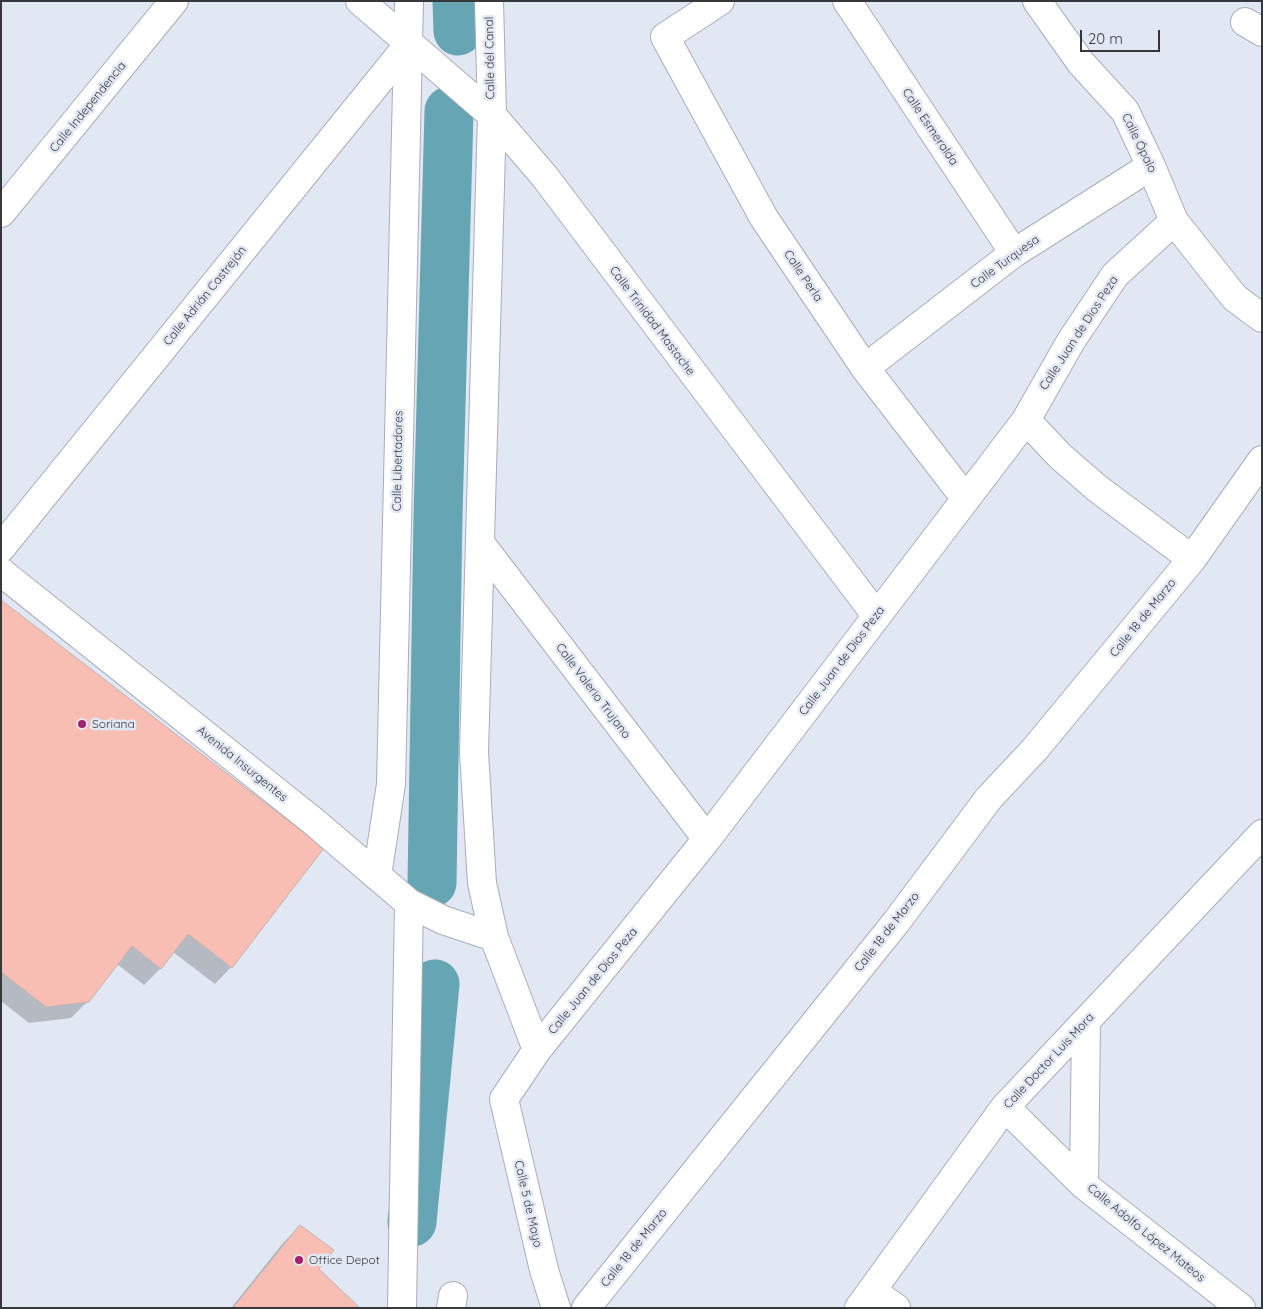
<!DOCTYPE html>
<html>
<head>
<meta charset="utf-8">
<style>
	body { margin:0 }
	#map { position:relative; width:1263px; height:1309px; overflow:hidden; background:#e1e8f3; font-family:Quicksand,sans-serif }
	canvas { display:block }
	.frame { position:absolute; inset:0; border:2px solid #36383c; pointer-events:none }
	.scale { position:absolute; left:1080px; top:30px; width:80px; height:22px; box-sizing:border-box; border:2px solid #36383c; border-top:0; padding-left:6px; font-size:15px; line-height:18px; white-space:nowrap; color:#36383c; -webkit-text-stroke:4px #e1e8f3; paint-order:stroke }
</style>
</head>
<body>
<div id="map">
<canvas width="1263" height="1309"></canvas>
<div class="frame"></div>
<div class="scale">20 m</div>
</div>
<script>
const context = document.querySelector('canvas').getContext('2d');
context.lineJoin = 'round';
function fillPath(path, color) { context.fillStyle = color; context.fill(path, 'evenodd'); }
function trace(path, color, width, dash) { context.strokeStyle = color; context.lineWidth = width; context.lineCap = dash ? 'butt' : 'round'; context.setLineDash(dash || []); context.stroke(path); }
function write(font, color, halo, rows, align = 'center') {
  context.font = font + ' Quicksand,sans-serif'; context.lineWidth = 5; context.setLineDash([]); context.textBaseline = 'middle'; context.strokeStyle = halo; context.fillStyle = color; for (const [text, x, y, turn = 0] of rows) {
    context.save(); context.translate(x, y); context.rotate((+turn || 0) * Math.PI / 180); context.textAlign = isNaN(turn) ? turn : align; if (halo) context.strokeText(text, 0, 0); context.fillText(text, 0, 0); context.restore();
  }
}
fillPath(new Path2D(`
	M 1,601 L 231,967 L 215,984 L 173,952 L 161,968 L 144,985 L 117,964 L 88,1001 L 71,1018 L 29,1023 L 1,1001 Z
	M 300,1226 L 318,1269 L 358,1308 L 231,1308 L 283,1243 Z`), '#0003');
trace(new Path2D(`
	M 457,1 L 458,31
	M 432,883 L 438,516 L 449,111
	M 412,1222 L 435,984`), '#66a5b4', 49);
const building = new Path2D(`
	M 1,600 L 324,848 L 232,968 L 188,934 L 161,969 L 132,946 L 89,1002 L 46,1007 L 1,972 Z
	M 300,1225 L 334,1250 L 319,1269 L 360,1308 L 233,1308 Z`);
fillPath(building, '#f8beb4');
trace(building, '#c0b2b0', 1);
const minor = new Path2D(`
	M 360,1 L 492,115 L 545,177 L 876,615
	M 489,1 L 492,115 L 474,752 L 482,883 L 494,937 L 537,1050
	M 720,1 L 665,37 L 764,218 L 865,368 L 966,499
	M 847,1 L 1014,253
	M 1037,1 L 1081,63 L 1125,111 L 1151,166 L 1174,221 L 1235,298 L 1262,318
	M 1245,22 L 1262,32
	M 1,213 L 174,1
	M 865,368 L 1014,253 L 1151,166
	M 1026,420 L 1060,456 L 1098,489 L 1192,559
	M 480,543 L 707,839
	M 1,548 L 409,44
	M 1,572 L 313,821 L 409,903 L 443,920 L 494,937
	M 377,876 L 391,784 L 409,1
	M 1086,1021 L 1084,1185 L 1241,1308
	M 1005,1107 L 1084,1185
	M 872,1291 L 896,1308
	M 402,1308 L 409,903
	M 451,1308 L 453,1296
	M 556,1308 L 544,1270 L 504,1099 L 537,1050 L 707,839 L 1026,420 L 1071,341 L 1115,275 L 1174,221
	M 586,1308 L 897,921 L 989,798 L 1035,749 L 1192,559 L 1262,460
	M 859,1308 L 1005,1107 L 1262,834`);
trace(minor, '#a8aeb8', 30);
trace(minor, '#fff', 28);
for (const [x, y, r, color] of [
	[82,724,5,"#a6216c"],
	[299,1260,5,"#a6216c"]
]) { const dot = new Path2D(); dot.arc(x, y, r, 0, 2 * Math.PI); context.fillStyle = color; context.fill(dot); trace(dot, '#e1e8f3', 2); }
write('12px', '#36383c', '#e1e8f3', [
	["Calle del Canal",490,58,-91],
	["Calle Independencia",88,107,-51],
	["Calle Esmeralda",930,127,56],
	["Calle Ópalo",1139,143,64],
	["Calle Turquesa",1005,262,-36],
	["Calle Perla",803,276,56],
	["Calle Adrián Castrejón",205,296,-51],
	["Calle Trinidad Mastache",652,321,53],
	["Calle Juan de Dios Peza",1079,333,-57],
	["Calle Libertadores",398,461,-89],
	["Calle 18 de Marzo",1143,618,-51],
	["Calle Juan de Dios Peza",842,661,-53],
	["Calle Valerio Trujano",593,691,53],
	["Avenida Insurgentes",242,764,39],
	["Calle 18 de Marzo",887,932,-52],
	["Calle Juan de Dios Peza",593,981,-51],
	["Calle Doctor Luis Mora",1049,1061,-47],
	["Calle 5 de Mayo",528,1204,77],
	["Calle Adolfo López Mateos",1146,1233,39],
	["Calle 18 de Marzo",634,1248,-51]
]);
write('12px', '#36383c', '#e1e8f3', [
	["Soriana",92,724],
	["Office Depot",309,1260]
], 'left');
</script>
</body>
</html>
